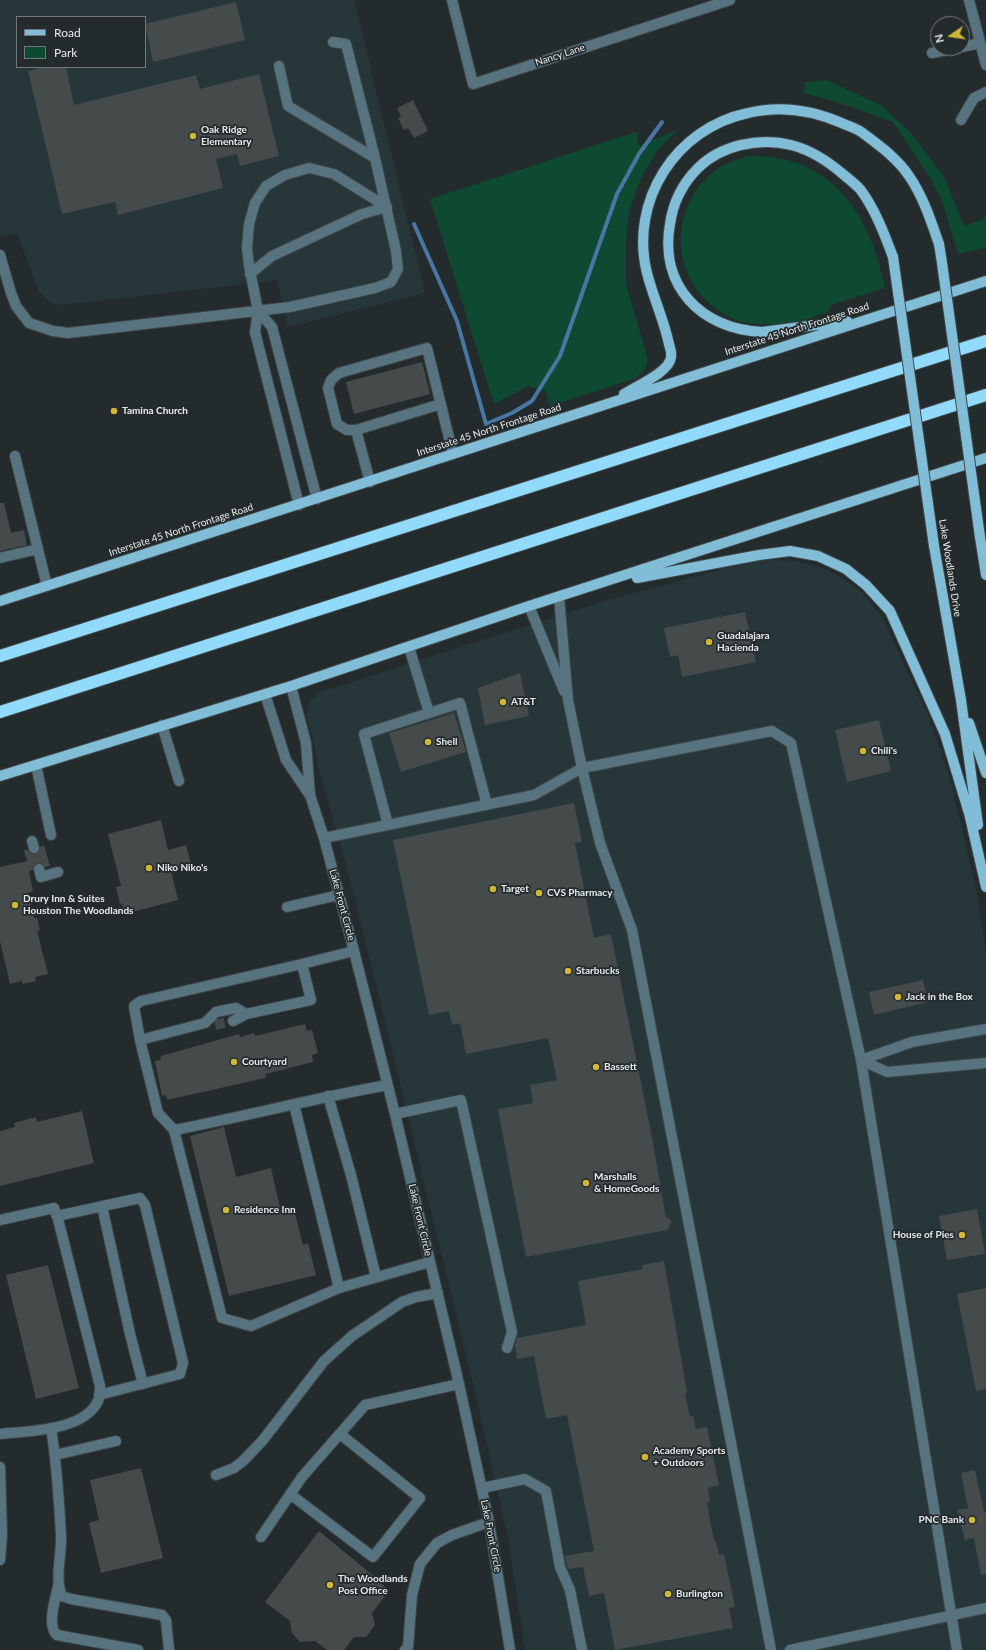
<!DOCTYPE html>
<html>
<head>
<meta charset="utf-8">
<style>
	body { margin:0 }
	#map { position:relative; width:986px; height:1650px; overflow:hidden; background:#242b2c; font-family:Lato,sans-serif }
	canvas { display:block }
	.legend { position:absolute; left:16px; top:16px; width:130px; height:52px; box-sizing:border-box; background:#242b2c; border:1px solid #727879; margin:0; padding:5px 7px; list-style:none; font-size:12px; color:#e6ebec }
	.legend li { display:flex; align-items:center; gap:8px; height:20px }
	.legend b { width:20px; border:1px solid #727879 }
	.north { position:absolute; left:930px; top:16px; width:40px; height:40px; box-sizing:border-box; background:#242b2c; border:1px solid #727879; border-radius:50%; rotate:257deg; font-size:11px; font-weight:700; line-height:16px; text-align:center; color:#e6ebec }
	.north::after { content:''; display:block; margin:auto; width:14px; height:18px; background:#d1b736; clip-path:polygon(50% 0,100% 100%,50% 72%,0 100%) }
</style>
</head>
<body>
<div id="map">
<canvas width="986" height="1650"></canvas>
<ul class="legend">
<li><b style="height:5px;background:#81bdd7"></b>Road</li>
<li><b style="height:11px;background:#0e4932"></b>Park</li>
</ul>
<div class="north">N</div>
</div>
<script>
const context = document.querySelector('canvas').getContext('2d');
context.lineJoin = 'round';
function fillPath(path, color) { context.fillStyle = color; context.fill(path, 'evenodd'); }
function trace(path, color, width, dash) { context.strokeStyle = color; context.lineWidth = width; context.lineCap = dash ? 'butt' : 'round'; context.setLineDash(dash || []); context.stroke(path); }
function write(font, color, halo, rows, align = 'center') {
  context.font = font + ' Lato,sans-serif'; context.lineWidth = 3.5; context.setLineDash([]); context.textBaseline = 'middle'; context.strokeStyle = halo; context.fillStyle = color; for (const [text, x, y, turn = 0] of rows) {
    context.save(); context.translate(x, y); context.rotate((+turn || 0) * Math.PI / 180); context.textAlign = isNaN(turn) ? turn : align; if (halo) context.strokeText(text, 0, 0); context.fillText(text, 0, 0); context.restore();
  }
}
fillPath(new Path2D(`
	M 0,0 L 354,0 L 425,293 L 288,327 L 277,280 L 63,305 L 53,304 L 47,300 L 39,291 L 17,233 L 0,237 ZM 17,17 L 145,17 L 145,67 L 17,67 Z
	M 771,560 L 795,561 L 821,567 L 845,580 L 862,592 L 883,618 L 929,718 L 951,782 L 977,893 L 986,952 L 986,1650 L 525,1650 L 508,1537 L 475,1392 L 350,878 L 319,770 L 313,738 L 306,715 L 311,700 L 320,692 L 605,601 L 745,563 Z`), '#273638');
fillPath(new Path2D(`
	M 826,80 L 881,105 L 909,131 L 944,176 L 964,226 L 984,219 L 986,214 L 986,247 L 958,254 L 942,201 L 932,181 L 893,122 L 843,104 L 804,93 L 805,82 Z
	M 679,129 L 659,148 L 641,178 L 629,212 L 626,242 L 626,284 L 648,360 L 645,370 L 636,378 L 550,406 L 546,392 L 529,386 L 494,404 L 430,199 L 636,132 L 639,146 Z
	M 749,156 C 832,154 870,214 885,288 L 831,305 L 828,312 C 817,315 805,321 793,323 C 776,325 755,325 739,321 C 723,316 708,304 698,291 C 669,253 678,198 716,170 C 726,163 738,159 749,156 Z`), '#0e4932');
trace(new Path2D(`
	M 414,224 L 457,321 L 486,424 L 512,413 L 532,401 L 560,356 L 617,194 L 639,154 L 662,122`), '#4976a2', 4);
fillPath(new Path2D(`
	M 236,2 L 245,40 L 153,62 L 145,24 Z
	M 46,67 L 66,67 L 74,105 L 196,75 L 200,89 L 259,74 L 279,156 L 240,166 L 237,154 L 216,159 L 223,188 L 118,215 L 115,202 L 62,214 L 28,71 Z
	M 413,100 L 428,131 L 414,138 L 408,128 L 404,130 L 398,118 L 401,117 L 397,108 Z
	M 422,362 L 430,394 L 354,414 L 346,382 Z
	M 0,503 L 4,503 L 11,533 L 24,530 L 27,545 L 0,551 Z
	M 745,612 L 756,662 L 682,677 L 678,655 L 670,657 L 664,628 Z
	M 520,673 L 529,716 L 485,725 L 478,688 Z
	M 454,713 L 466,752 L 401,772 L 389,733 Z
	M 879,720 L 891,771 L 847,782 L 835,730 Z
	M 574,803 L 582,842 L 575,843 L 594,938 L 611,934 L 651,1132 L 666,1217 L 672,1221 L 667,1230 L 526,1257 L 498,1109 L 533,1103 L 530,1085 L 557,1080 L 548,1038 L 466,1054 L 460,1023 L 452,1025 L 449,1011 L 429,1015 L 393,840 Z
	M 161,820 L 168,850 L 186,845 L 191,865 L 171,870 L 178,900 L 125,914 L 122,903 L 120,904 L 116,887 L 121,886 L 108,834 Z
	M 44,846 L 50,866 L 45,867 L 40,863 L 34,865 L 33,870 L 29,871 L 33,891 L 28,893 L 34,918 L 37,918 L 40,930 L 37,931 L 48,974 L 35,977 L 36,981 L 23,984 L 22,981 L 10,984 L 0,941 L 0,867 L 27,861 L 24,850 L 28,850 L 30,853 L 35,854 L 39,852 L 40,847 Z
	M 923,980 L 928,1002 L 874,1015 L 869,992 Z
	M 305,1024 L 307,1031 L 312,1030 L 318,1053 L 312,1055 L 313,1062 L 266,1074 L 265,1078 L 167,1100 L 166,1095 L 162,1096 L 155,1061 L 160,1060 L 161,1056 L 239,1034 L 240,1037 L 254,1033 L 255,1036 Z
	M 82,1111 L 94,1163 L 0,1186 L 0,1131 L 15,1127 L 14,1123 L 36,1117 L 37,1122 Z
	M 224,1127 L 236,1177 L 271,1168 L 281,1212 L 294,1209 L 303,1245 L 308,1243 L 316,1275 L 229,1296 L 190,1136 Z
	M 977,1209 L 985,1254 L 947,1260 L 939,1216 Z
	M 664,1261 L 687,1392 L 685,1393 L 690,1417 L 693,1416 L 696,1429 L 707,1427 L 719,1485 L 708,1488 L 710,1502 L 707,1503 L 714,1541 L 716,1541 L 719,1555 L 724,1554 L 735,1607 L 729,1608 L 733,1628 L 615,1650 L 604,1593 L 589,1596 L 583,1567 L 568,1569 L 565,1556 L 594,1551 L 567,1415 L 546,1419 L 534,1356 L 517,1359 L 515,1345 L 517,1338 L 586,1325 L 578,1281 L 643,1269 L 642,1265 Z
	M 48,1265 L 79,1388 L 36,1399 L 6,1275 Z
	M 986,1288 L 986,1389 L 976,1391 L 957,1294 Z
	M 141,1468 L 163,1558 L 101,1573 L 89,1523 L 99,1520 L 90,1480 Z
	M 975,1470 L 984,1512 L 986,1512 L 986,1574 L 981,1575 L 974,1538 L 965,1540 L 957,1510 L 968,1508 L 961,1473 Z
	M 319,1531 L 376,1578 L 389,1591 L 372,1613 L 375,1625 L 366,1637 L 354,1637 L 344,1650 L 327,1650 L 315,1641 L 300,1642 L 292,1633 L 290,1621 L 265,1602 Z`), '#444b4a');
trace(new Path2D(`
	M 34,848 L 39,869
	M 215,1025 L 233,1021`), '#414849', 10, [10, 5]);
const minor = new Path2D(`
	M 452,0 L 473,84 L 730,0
	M 969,0 L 986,65
	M 962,47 L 980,43
	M 932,53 L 958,48
	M 279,66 L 288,106 L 375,158
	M 961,120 L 974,98 L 986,92
	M 0,255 L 11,293 L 16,306 L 29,323 L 53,331 L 68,333 L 290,307 L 375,288 L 391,282 L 398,269 L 396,251 L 375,158 L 346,44 L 333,42
	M 250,274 L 272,256 L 362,214 L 387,207
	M 258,311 L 272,327 L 317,499
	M 441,404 L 356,430 L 347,430 L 337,424 L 328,388 L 331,380 L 339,373 L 427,348 L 453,454
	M 356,430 L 370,482
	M 15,456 L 47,586
	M 299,505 L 255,332 L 258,311 L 249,265 L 247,248 L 249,224 L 255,203 L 266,186 L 285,175 L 309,168 L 334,174 L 387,207
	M 0,558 L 38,549
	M 559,597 L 568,700 L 582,768 L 600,843 L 632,930 L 771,1650
	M 529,606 L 564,691
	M 409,647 L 429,713
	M 291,686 L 306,743 L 310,795 L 324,838 L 354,951 L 395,1114 L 459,1384 L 489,1522 L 510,1650
	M 265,694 L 286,760 L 309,794
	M 162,725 L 179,781
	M 36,765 L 51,835
	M 388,825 L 364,734 L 460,703 L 487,805
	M 324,838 L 534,795 L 582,768 L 772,731 L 791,743 L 861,1060 L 957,1650
	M 32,841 L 34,848
	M 39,869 L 41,877 L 58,872
	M 287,907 L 339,895
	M 354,951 L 302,964 L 311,1000 L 246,1014 L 236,1008 L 216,1012 L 205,1023 L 140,1040 L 158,1113 L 174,1130 C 246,1116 316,1098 387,1085
	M 233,1021 L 246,1014
	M 140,1040 L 134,1006 L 141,1001 L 302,964
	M 861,1060 L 912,1042 L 986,1029
	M 861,1060 L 887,1072 L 986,1063
	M 328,1096 L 351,1175 L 376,1277
	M 294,1104 L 339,1288 L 430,1262
	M 395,1114 L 461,1100 L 512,1332 L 507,1348
	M 174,1130 L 222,1318 L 251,1326 L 339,1288
	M 102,1206 L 130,1334 L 143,1384
	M 57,1216 L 140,1198 L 145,1205 L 183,1363 L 180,1374 L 99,1395
	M 0,1220 L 54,1208 L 58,1219 L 100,1386 C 100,1390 100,1397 98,1401 C 84,1431 28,1431 0,1434
	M 51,1428 C 57,1464 59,1500 61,1535 C 62,1556 54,1577 62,1596 L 71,1599 L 162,1615 L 166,1620 L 169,1650
	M 55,1455 L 116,1441
	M 0,1467 L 2,1535 L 0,1560
	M 216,1475 L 234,1468 L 243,1461 L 263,1440 L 324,1361 L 352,1336 L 402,1302 L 416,1297 L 438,1293
	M 482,1488 L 525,1479 L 546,1491 L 560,1567 L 570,1590 L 582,1650
	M 290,1494 L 373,1557 L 420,1498 L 340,1434
	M 261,1537 L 302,1477 L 365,1405 L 459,1384
	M 58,1586 C 56,1598 46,1626 57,1635 L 138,1650
	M 405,1650 L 408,1647 L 412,1595 L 420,1564 L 437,1543 L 452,1535 L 489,1522
	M 790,1650 L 986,1608`);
const major = new Path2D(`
	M 847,321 L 762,332 C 701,329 659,286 670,224 C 673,203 683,183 698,168 C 721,145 760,137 791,145 C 811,150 829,162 844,175 C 849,179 855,184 860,189 C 875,209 884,233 893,257
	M 624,394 C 636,386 670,372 671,357 C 672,353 670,348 669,344 C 664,320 653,297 647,273 C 629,201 676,128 748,113 C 781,105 813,110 844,124 C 851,127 858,129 864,134 C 880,146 898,159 909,176 C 923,196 931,221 939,244
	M 980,537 L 986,575
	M 934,546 L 961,700 L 978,825
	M 637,578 L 759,555 L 790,551 L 818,556 L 846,569 L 866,585 L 890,611 L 945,734 L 969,813 L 986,887
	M 0,601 L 986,281
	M 969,723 L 986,773
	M 0,776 L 291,686 L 529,606 L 986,458`);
const highway = new Path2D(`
	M 0,656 L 986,341
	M 0,712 L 986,395`);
trace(minor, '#3f4647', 12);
trace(major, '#3f4647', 12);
trace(highway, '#3f4647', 14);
trace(minor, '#577380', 10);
trace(major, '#81bdd7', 10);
trace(highway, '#91dafa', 12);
const majorBridge = new Path2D(`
	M 939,244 L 942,263 L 980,537
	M 893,257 L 934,546`);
trace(majorBridge, '#3f4647', 12, []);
trace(majorBridge, '#81bdd7', 10);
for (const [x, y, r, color] of [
	[193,136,4,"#d1b736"],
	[114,411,4,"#d1b736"],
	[709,642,4,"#d1b736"],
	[503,702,4,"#d1b736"],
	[428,742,4,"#d1b736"],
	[863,751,4,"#d1b736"],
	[149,868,4,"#d1b736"],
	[493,889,4,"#d1b736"],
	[539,893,4,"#d1b736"],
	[15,905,4,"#d1b736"],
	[568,971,4,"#d1b736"],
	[898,997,4,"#d1b736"],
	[234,1062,4,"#d1b736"],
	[596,1067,4,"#d1b736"],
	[586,1183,4,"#d1b736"],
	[226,1210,4,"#d1b736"],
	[962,1235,4,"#d1b736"],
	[645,1457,4,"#d1b736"],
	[972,1520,4,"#d1b736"],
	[330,1585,4,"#d1b736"],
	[668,1594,4,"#d1b736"]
]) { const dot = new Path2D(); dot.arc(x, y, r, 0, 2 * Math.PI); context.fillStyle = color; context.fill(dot); trace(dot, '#242b2c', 1.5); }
write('10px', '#e6ebec', '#242b2c', [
	["Nancy Lane",560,55,-18],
	["Interstate 45 North Frontage Road",797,329,-18],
	["Interstate 45 North Frontage Road",489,430,-18],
	["Interstate 45 North Frontage Road",181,530,-18],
	["Lake Woodlands Drive",950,568,81],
	["Lake Front Circle",342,905,75],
	["Lake Front Circle",420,1220,77],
	["Lake Front Circle",491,1536,79]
]);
write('bold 10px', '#e6ebec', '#242b2c', [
	["Oak Ridge",201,130],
	["Elementary",201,142],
	["Tamina Church",122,411],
	["Guadalajara",717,636],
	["Hacienda",717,648],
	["AT&T",511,702],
	["Shell",436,742],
	["Chili's",871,751],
	["Niko Niko's",157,868],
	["Target",501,889],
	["CVS Pharmacy",547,893],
	["Drury Inn & Suites",23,899],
	["Houston The Woodlands",23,911],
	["Starbucks",576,971],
	["Jack in the Box",906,997],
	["Courtyard",242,1062],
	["Bassett",604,1067],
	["Marshalls",594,1177],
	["& HomeGoods",594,1189],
	["Residence Inn",234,1210],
	["House of Pies",954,1235,"right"],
	["Academy Sports",653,1451],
	["+ Outdoors",653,1463],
	["PNC Bank",964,1520,"right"],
	["The Woodlands",338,1579],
	["Post Office",338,1591],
	["Burlington",676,1594]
], 'left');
</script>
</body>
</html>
